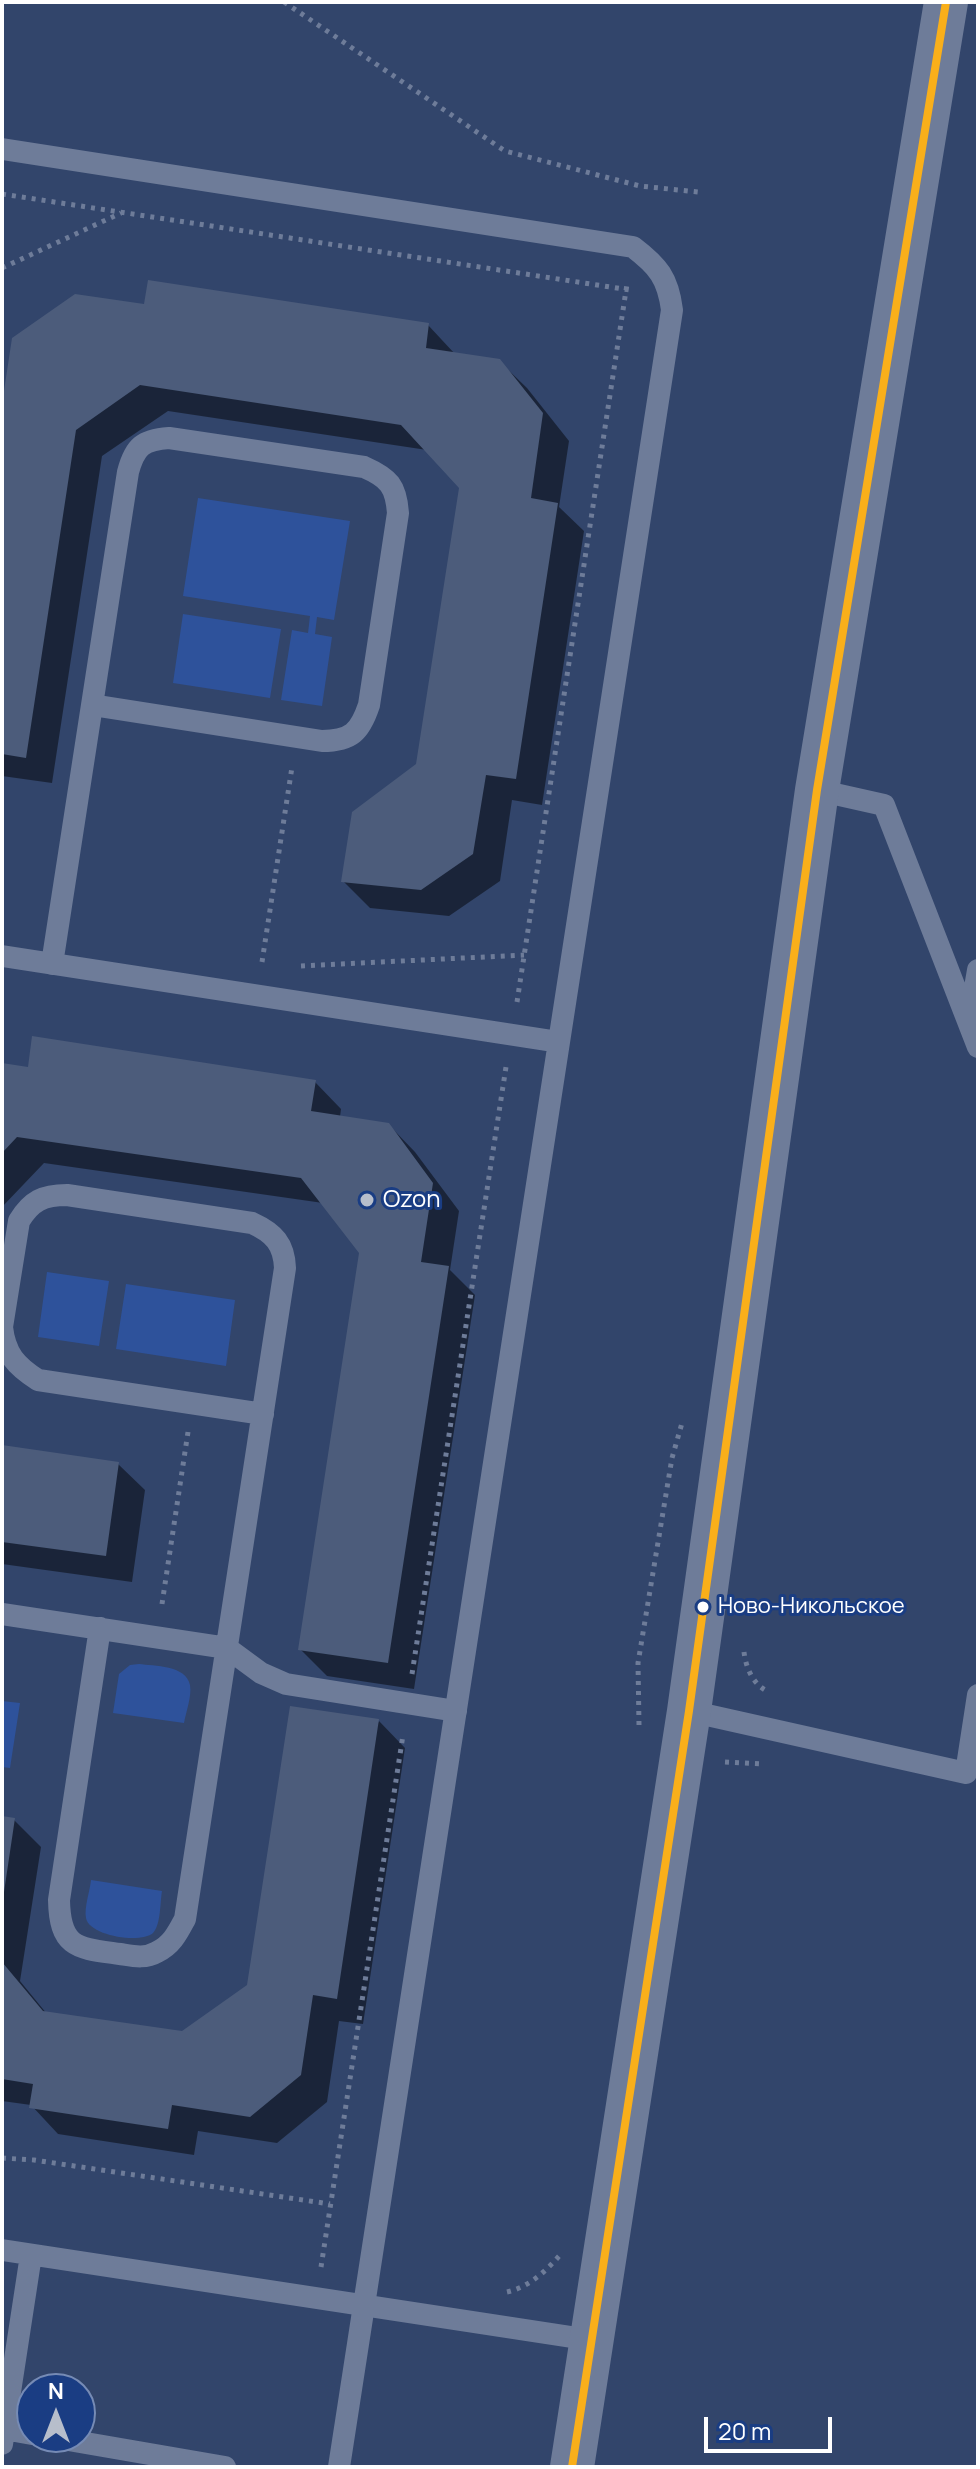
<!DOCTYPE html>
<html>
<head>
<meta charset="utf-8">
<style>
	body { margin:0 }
	#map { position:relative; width:980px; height:2469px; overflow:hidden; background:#32456b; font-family:Manrope,sans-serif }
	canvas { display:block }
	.frame { position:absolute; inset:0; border:4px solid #fff; pointer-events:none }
	.north { position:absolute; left:16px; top:2373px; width:80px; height:80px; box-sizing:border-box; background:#1a3d83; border:2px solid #768bb5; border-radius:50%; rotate:0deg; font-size:22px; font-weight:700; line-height:32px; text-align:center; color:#fff }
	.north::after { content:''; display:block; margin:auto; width:28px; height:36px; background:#b7becb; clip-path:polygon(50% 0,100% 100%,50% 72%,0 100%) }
	.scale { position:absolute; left:704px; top:2417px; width:128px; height:36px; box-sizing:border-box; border:4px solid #fff; border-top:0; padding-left:10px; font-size:24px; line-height:28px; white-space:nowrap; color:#fff; -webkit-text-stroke:6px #1a3d83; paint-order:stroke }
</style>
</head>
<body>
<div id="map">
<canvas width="980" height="2469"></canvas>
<div class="frame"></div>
<div class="north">N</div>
<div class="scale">20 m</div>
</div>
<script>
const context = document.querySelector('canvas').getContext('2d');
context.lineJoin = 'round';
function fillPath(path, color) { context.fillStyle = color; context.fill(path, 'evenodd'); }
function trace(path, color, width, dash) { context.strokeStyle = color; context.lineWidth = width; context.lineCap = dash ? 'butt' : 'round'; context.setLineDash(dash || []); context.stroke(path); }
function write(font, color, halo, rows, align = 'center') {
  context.font = font + ' Manrope,sans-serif'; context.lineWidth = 6; context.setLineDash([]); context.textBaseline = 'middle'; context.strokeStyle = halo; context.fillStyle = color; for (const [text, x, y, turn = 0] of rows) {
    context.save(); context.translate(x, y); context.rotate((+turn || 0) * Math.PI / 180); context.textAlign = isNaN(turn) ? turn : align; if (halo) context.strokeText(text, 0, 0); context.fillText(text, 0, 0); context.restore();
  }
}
fillPath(new Path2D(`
	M 198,498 L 350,521 L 334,620 L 317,617 L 315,634 L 332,637 L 322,706 L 281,700 L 292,630 L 308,633 L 310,616 L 183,596 Z
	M 183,614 L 281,629 L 270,698 L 173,683 Z
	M 47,1272 L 109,1281 L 99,1346 L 38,1337 Z
	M 126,1284 L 235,1300 L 226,1366 L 116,1349 Z
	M 139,1664 C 154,1666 186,1665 190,1685 C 192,1696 186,1712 184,1723 L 113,1713 L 119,1674 L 130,1665 Z
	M 2,1701 L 20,1703 L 10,1768 L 2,1767 Z
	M 91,1880 L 162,1891 C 160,1902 161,1925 153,1933 C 141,1944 89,1936 86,1918 C 84,1907 90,1891 91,1880 Z`), '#2e529b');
fillPath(new Path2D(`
	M 145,307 L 428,325 L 455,354 L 499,361 L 527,388 L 569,441 L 559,507 L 584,531 L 542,805 L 512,800 L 500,881 L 449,916 L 370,908 L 343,881 L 418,765 L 461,487 L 427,450 L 168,411 L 102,456 L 52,783 L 2,776 L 2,417 Z
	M 2,1065 L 29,1070 L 315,1082 L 341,1109 L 340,1117 L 388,1124 L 415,1152 L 459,1211 L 450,1270 L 475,1295 L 414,1689 L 327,1676 L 300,1649 L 361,1252 L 323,1203 L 44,1163 L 2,1207 Z
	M 2,1447 L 118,1464 L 145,1490 L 132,1582 L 2,1564 Z
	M 379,1721 L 405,1748 L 363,2024 L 339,2021 L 327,2102 L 277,2143 L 198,2131 L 194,2155 L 58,2134 L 31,2105 L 2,2101 L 2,1818 L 14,1820 L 41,1847 L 20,1981 L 47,2014 L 183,2034 L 248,1987 Z`), '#0007');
fillPath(new Path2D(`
	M 148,280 L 429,323 L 426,348 L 500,359 L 543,413 L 531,498 L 558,503 L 516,779 L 486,775 L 473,854 L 421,890 L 341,882 L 352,812 L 416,764 L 459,488 L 401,425 L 140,385 L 76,430 L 26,758 L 2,754 L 2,404 L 12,338 L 75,294 L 144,304 Z
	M 32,1036 L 316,1080 L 311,1111 L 389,1123 L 433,1183 L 421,1262 L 449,1266 L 388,1663 L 298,1650 L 359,1253 L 301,1178 L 17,1137 L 2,1153 L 2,1063 L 28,1067 Z
	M 2,1445 L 119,1462 L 106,1556 L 2,1542 Z
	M 290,1706 L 379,1719 L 337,1999 L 313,1995 L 301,2075 L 250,2117 L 172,2105 L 168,2129 L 29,2108 L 33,2084 L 2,2079 L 2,1962 L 43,2011 L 182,2031 L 247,1985 Z
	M 2,1816 L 15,1818 L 4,1892 L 2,1892 Z`), '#4c5c7b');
trace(new Path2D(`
	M 284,2 L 505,151 L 640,186 L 698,192
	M 2,194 L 630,290
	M 2,268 L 121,213
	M 262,962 L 292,767
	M 301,966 L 524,955
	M 517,1002 L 627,284
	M 162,1604 L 188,1432
	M 744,1652 C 746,1668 753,1685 769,1692
	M 412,1674 L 506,1067
	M 639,1725 L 638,1663 L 672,1458 L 682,1423
	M 725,1762 L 763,1764
	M 2,2158 L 34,2160 L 330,2204
	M 321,2267 L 403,1735
	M 507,2292 C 529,2287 546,2271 560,2255`), '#6e7c99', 5, [4, 6]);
trace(new Path2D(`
	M 2,149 L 633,247 C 658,266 668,278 672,310 L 339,2467
	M 817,790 L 884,805 L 978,1047
	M 2,956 L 559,1042
	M 52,964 L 128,472 C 135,446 143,440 169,438 L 364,467 C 389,478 396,486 398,513 L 369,705 C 360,732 351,741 322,741 L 92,705
	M 969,1023 L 978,970
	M 2,1614 L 227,1648 L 261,1673 L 286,1684 L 456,1711
	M 100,1628 L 59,1900 C 60,1949 78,1948 120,1954 C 133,1956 145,1959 157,1952 C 172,1945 178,1932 185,1919 L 285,1268 C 284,1244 274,1233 252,1223 L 67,1195 C 43,1195 31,1201 19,1221 L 2,1327 C 5,1354 16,1366 38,1380 L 263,1414
	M 689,1711 L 966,1773 L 978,1695
	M 2,2250 L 591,2340
	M 4,2429 L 32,2434
	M 51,2437 L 225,2467
	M 2,2444 L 31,2255`), '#6e7c99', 22);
trace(new Path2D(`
	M 572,2467 L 689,1711 L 817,790 L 946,2`), '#6e7c99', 44);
trace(new Path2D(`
	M 572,2467 L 689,1711 L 817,790 L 946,2`), '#f9af1a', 8);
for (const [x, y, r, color] of [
	[367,1200,8,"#b7becb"],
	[703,1607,7,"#fff"]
]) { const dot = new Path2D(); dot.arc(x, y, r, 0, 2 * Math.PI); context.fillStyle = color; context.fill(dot); trace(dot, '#1a3d83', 3); }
write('22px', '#fff', '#1a3d83', [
	["Ново-Никольское",718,1607]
], 'left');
write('24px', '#fff', '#1a3d83', [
	["Ozon",383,1200]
], 'left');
</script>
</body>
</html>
